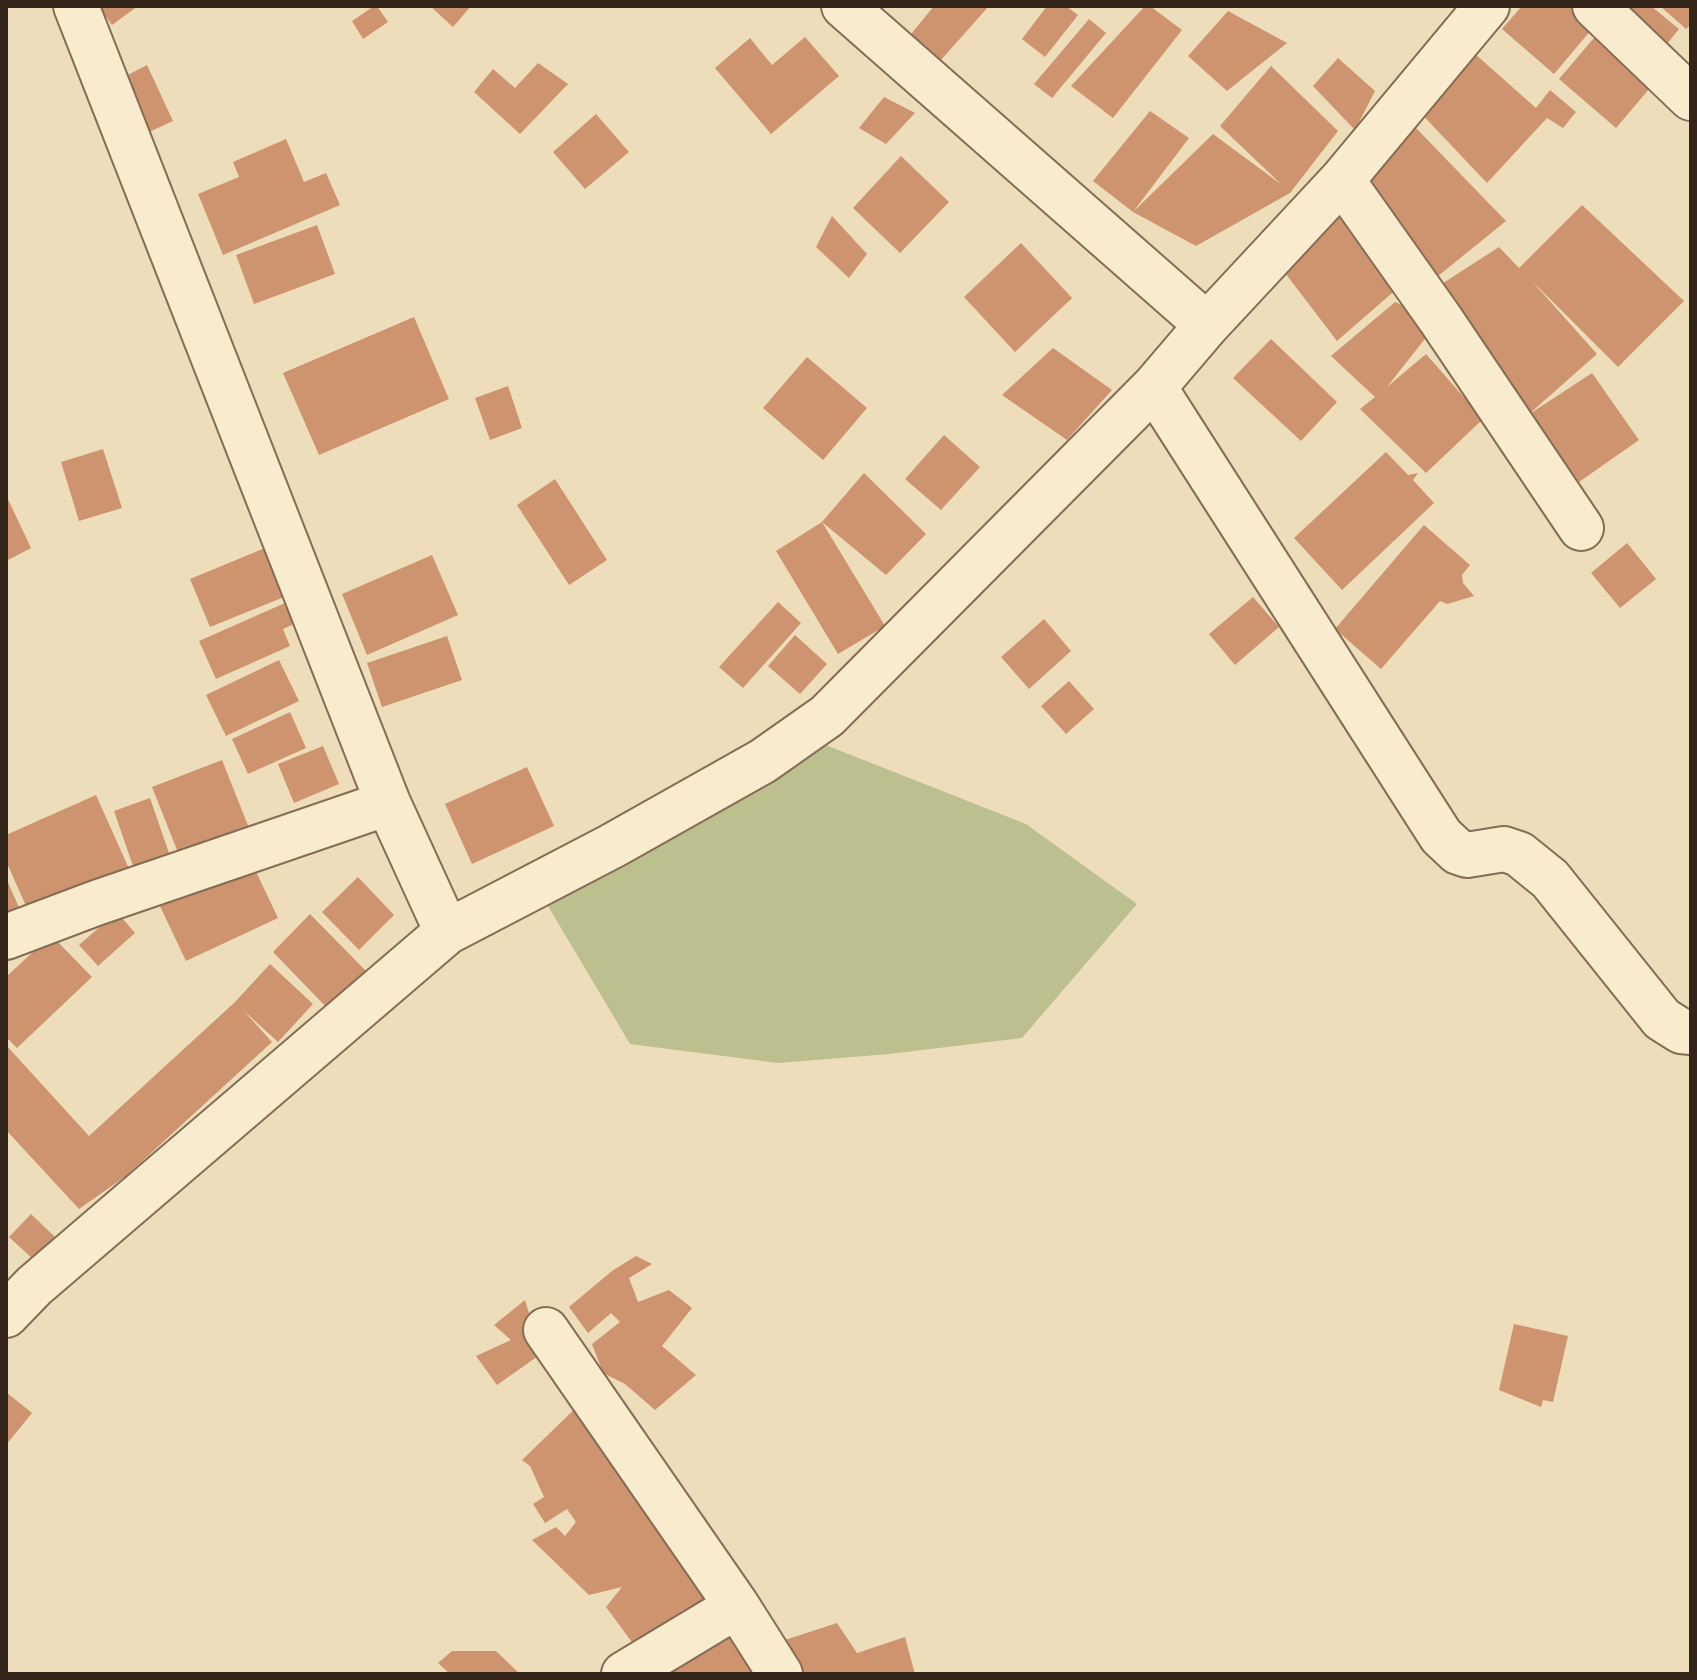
<!DOCTYPE html>
<html>
<head>
<meta charset="utf-8">
<style>
	body { margin:0 }
	#map { position:relative; width:1697px; height:1680px; overflow:hidden; background:#eeddba; font-family:"PT Serif",serif }
	canvas { display:block }
	.frame { position:absolute; inset:0; border:8px solid #34251a; pointer-events:none }
</style>
</head>
<body>
<div id="map">
<canvas width="1697" height="1680"></canvas>
<div class="frame"></div>
</div>
<script>
const context = document.querySelector('canvas').getContext('2d');
context.lineJoin = 'round';
function fillPath(path, color) { context.fillStyle = color; context.fill(path, 'evenodd'); }
function trace(path, color, width, dash) { context.strokeStyle = color; context.lineWidth = width; context.lineCap = dash ? 'butt' : 'round'; context.setLineDash(dash || []); context.stroke(path); }
fillPath(new Path2D(`
	M 818,742 L 1026,824 L 1137,904 L 1022,1038 L 889,1054 L 778,1063 L 630,1044 L 545,901 Z`), '#bcc08f');
fillPath(new Path2D(`
	M 98,6 L 138,6 L 112,25 Z
	M 374,6 L 377,6 L 388,22 L 363,39 L 352,21 Z
	M 430,6 L 471,6 L 453,27 Z
	M 934,6 L 989,6 L 940,61 L 911,34 Z
	M 1047,6 L 1066,6 L 1078,15 L 1045,57 L 1022,39 Z
	M 1145,6 L 1150,6 L 1182,30 L 1113,118 L 1071,86 Z
	M 1522,6 L 1578,6 L 1597,23 L 1554,74 L 1502,29 Z
	M 1610,6 L 1651,6 L 1679,29 L 1662,50 Z
	M 1660,6 L 1691,6 L 1691,24 L 1686,29 Z
	M 1228,11 L 1287,43 L 1227,91 L 1188,56 Z
	M 1089,19 L 1106,33 L 1052,98 L 1034,84 Z
	M 1599,32 L 1656,81 L 1616,128 L 1559,79 Z
	M 805,37 L 839,76 L 771,134 L 715,68 L 750,38 L 772,65 Z
	M 1475,54 L 1536,108 L 1550,90 L 1576,112 L 1563,128 L 1547,118 L 1487,183 L 1414,106 Z
	M 1338,58 L 1375,91 L 1355,130 L 1313,86 Z
	M 538,63 L 568,84 L 520,134 L 474,92 L 493,69 L 515,88 Z
	M 147,65 L 173,121 L 147,133 L 122,78 Z
	M 1271,66 L 1338,131 L 1290,193 L 1196,246 L 1133,212 L 1213,134 L 1282,185 L 1220,126 Z
	M 884,97 L 915,113 L 886,144 L 859,128 Z
	M 1150,111 L 1189,138 L 1133,212 L 1093,181 Z
	M 596,114 L 629,152 L 585,189 L 553,152 Z
	M 1415,127 L 1506,221 L 1438,276 L 1351,174 Z
	M 286,139 L 304,182 L 326,173 L 340,205 L 223,255 L 198,194 L 239,177 L 233,162 Z
	M 901,156 L 949,202 L 900,253 L 853,208 Z
	M 1582,205 L 1684,301 L 1618,367 L 1531,280 L 1597,354 L 1528,415 L 1434,289 L 1499,247 L 1519,268 Z
	M 1342,206 L 1399,287 L 1337,341 L 1279,265 Z
	M 832,216 L 867,254 L 849,278 L 816,247 Z
	M 317,225 L 335,274 L 254,304 L 236,255 Z
	M 1021,243 L 1072,298 L 1015,352 L 964,297 Z
	M 1395,302 L 1439,321 L 1387,387 L 1426,354 L 1483,419 L 1426,473 L 1360,409 L 1375,397 L 1331,356 Z
	M 414,317 L 449,399 L 319,455 L 283,373 Z
	M 1271,339 L 1337,402 L 1301,441 L 1233,378 Z
	M 1053,348 L 1112,390 L 1067,440 L 1002,395 Z
	M 807,357 L 867,408 L 823,460 L 763,408 Z
	M 1592,373 L 1639,440 L 1579,482 L 1528,415 Z
	M 508,386 L 522,428 L 490,440 L 475,398 Z
	M 944,435 L 980,467 L 941,510 L 905,479 Z
	M 103,449 L 122,508 L 79,521 L 61,462 Z
	M 1386,452 L 1408,475 L 1418,473 L 1413,480 L 1434,503 L 1342,590 L 1294,538 Z
	M 864,473 L 926,534 L 886,575 L 822,522 Z
	M 555,479 L 607,560 L 569,585 L 517,505 Z
	M 6,495 L 31,548 L 6,561 Z
	M 822,522 L 885,626 L 838,654 L 776,551 Z
	M 1424,525 L 1470,565 L 1462,575 L 1463,583 L 1474,596 L 1447,604 L 1440,601 L 1381,669 L 1335,629 Z
	M 1627,543 L 1656,579 L 1620,608 L 1591,573 Z
	M 265,548 L 284,597 L 210,627 L 190,579 Z
	M 432,555 L 458,615 L 367,655 L 342,594 Z
	M 1253,597 L 1279,627 L 1235,665 L 1209,634 Z
	M 778,602 L 801,623 L 743,688 L 719,667 Z
	M 285,603 L 294,624 L 283,629 L 290,646 L 216,679 L 199,641 Z
	M 1044,619 L 1071,651 L 1029,689 L 1001,657 Z
	M 795,635 L 827,664 L 800,694 L 768,666 Z
	M 447,636 L 462,680 L 382,707 L 367,663 Z
	M 279,660 L 299,701 L 226,736 L 206,695 Z
	M 1069,681 L 1094,709 L 1066,734 L 1041,706 Z
	M 290,712 L 306,748 L 248,774 L 232,739 Z
	M 323,746 L 339,784 L 294,803 L 278,764 Z
	M 222,760 L 249,828 L 179,855 L 152,787 Z
	M 527,767 L 554,826 L 472,864 L 445,804 Z
	M 96,795 L 134,880 L 34,924 L 6,861 L 6,835 Z
	M 150,798 L 169,853 L 133,866 L 114,811 Z
	M 250,859 L 278,918 L 186,961 L 158,902 Z
	M 358,877 L 394,915 L 359,950 L 322,912 Z
	M 6,878 L 24,919 L 6,927 Z
	M 117,912 L 135,933 L 98,966 L 79,945 Z
	M 310,914 L 368,973 L 330,1011 L 273,952 Z
	M 51,935 L 92,977 L 17,1048 L 6,1037 L 6,977 Z
	M 270,964 L 313,1004 L 278,1042 L 243,1010 L 272,1042 L 126,1176 L 79,1209 L 6,1130 L 6,1045 L 89,1136 L 235,1002 Z
	M 31,1214 L 55,1237 L 34,1260 L 9,1237 Z
	M 636,1256 L 652,1264 L 629,1278 L 638,1302 L 669,1290 L 692,1308 L 662,1346 L 696,1375 L 655,1410 L 625,1384 L 603,1373 L 592,1344 L 620,1322 L 611,1313 L 588,1333 L 569,1307 L 612,1271 Z
	M 525,1300 L 541,1354 L 497,1385 L 476,1356 L 511,1340 L 494,1325 Z
	M 1514,1324 L 1568,1336 L 1553,1402 L 1543,1400 L 1541,1407 L 1499,1390 Z
	M 6,1392 L 32,1413 L 6,1445 Z
	M 583,1401 L 714,1602 L 640,1653 L 606,1607 L 622,1587 L 589,1595 L 532,1540 L 556,1527 L 565,1536 L 576,1522 L 567,1509 L 545,1523 L 533,1504 L 544,1497 L 530,1466 L 522,1460 Z
	M 837,1623 L 857,1653 L 905,1637 L 915,1674 L 802,1674 L 785,1640 Z
	M 738,1629 L 765,1674 L 663,1674 Z
	M 452,1651 L 496,1651 L 520,1674 L 450,1674 L 438,1663 Z`), '#ce936f');
const minor = new Path2D(`
	M 76,6 L 388,803 L 447,932
	M 844,6 L 1207,325
	M 1595,6 L 1691,98
	M 1342,180 L 1441,320 L 1581,528
	M 1154,387 L 1441,836 L 1458,852 L 1467,855 L 1504,849 L 1519,854 L 1550,879 L 1662,1019 L 1681,1031 L 1691,1032
	M 6,937 L 96,903 L 388,803
	M 6,1315 L 34,1286 L 447,932 L 612,846 L 763,761 L 827,716 L 1154,387 L 1207,325 L 1342,180 L 1487,6
	M 546,1330 L 737,1606 L 780,1674
	M 624,1674 L 737,1606`);
trace(minor, '#856c54', 48);
trace(minor, '#f9ebcd', 44);
</script>
</body>
</html>
